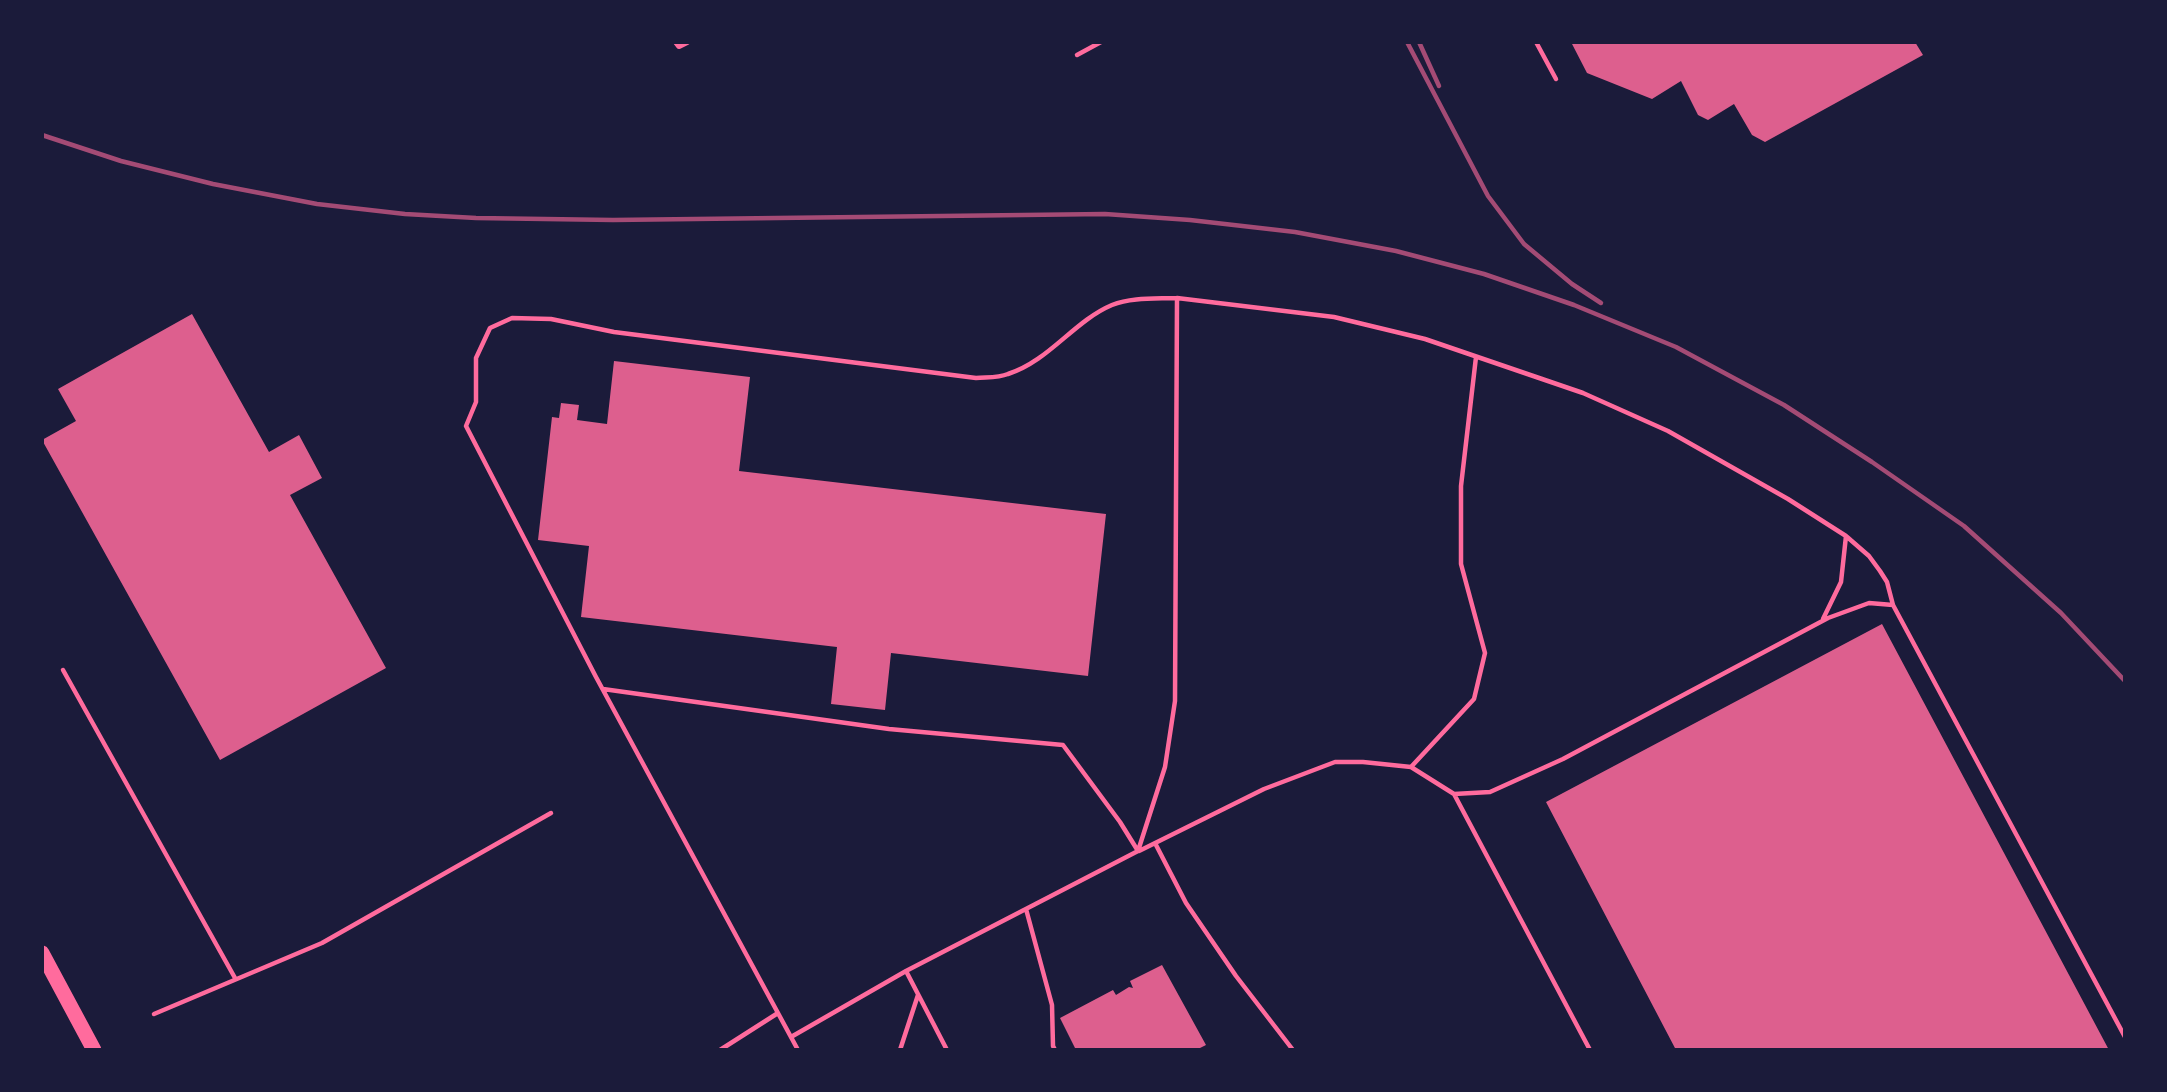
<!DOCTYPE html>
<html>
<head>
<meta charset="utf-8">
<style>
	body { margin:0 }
	#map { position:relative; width:2167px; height:1092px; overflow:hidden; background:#1b1b3a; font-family:"Open Sans",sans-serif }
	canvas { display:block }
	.frame { position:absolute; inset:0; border:44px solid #1b1b3a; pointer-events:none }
</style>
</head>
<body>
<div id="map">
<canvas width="2167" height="1092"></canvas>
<div class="frame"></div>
</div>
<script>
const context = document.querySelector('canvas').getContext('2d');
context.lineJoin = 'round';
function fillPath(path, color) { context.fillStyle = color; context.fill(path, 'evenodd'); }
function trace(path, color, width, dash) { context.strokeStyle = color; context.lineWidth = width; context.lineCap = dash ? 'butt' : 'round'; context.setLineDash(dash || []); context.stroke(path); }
fillPath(new Path2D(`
	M 1571,42 L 1915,42 L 1923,55 L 1765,142 L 1752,135 L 1734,104 L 1708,120 L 1698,115 L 1681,81 L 1652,99 L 1587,73 Z
	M 192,314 L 269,452 L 299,435 L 322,478 L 290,495 L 386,668 L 220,760 L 42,440 L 76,421 L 58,389 Z
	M 614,361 L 750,377 L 739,471 L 1106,514 L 1088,676 L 891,653 L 885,710 L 831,704 L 837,647 L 581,617 L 589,546 L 538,540 L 552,417 L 559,418 L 561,403 L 579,405 L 577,420 L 607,424 Z
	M 1882,624 L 2109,1050 L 1676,1050 L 1546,802 Z
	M 1162,965 L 1206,1045 L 1196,1050 L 1136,1050 L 1135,1048 L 1130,1050 L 1076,1050 L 1060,1018 L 1113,990 L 1116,995 L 1129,987 L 1133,988 L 1130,981 Z`), '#dd5f8e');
trace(new Path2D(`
	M 1536,42 L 1556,79
	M 1077,55 L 1101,42
	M 1177,298 L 1334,317 L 1425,339 L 1583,393 L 1668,431 L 1788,499 L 1846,536 L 1869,556 L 1880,571 L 1887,582 L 1893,605
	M 1823,619 L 1841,582 L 1846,536
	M 63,670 L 235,978
	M 603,689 L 889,729 L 1063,745 L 1120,822 L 1138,851 L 906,971 L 791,1037
	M 1411,767 L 1474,699 L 1485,653 L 1461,564 L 1461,486 L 1476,357
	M 1454,794 L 1590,1050
	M 1155,843 L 1186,903 L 1236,976 L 1293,1050
	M 1139,851 L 1264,789 L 1335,762 L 1363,762 L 1411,767 L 1454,794 L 1490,792 L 1563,759 L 1828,618 L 1869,603 L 1893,605 L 2125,1037
	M 1026,909 L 1052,1005 L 1053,1046 L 1055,1050
	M 906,971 L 947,1050
	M 154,1014 L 322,943 L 551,813
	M 720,1050 L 778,1013
	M 798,1050 L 596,677 L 466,426 L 476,402 L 476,358 L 490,328 L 512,318 L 551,319 L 614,332 L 976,378 C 987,377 998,378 1008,374 C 1049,361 1074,321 1112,305 C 1132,297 1156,299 1177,298 L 1175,701 L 1165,767 L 1138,851
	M 900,1050 L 918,995`), '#ff6b9d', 4.5);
trace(new Path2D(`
	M 676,42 L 679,46 L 687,42`), '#ff6b9d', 6);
trace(new Path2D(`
	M 42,953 L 94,1050`), '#ff6b9d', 15);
trace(new Path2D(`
	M 1407,42 L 1488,196 L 1524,244 L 1572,284 L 1601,303
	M 1419,42 L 1439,86
	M 42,135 L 121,161 L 213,184 L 317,204 L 405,214 L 476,218 L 613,220 L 1105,214 L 1190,220 L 1295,232 L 1396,251 L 1484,274 L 1574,305 L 1676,347 L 1784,405 L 1872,462 L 1964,526 L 2061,613 L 2125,681`), '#a44b75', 4.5);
</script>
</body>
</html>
